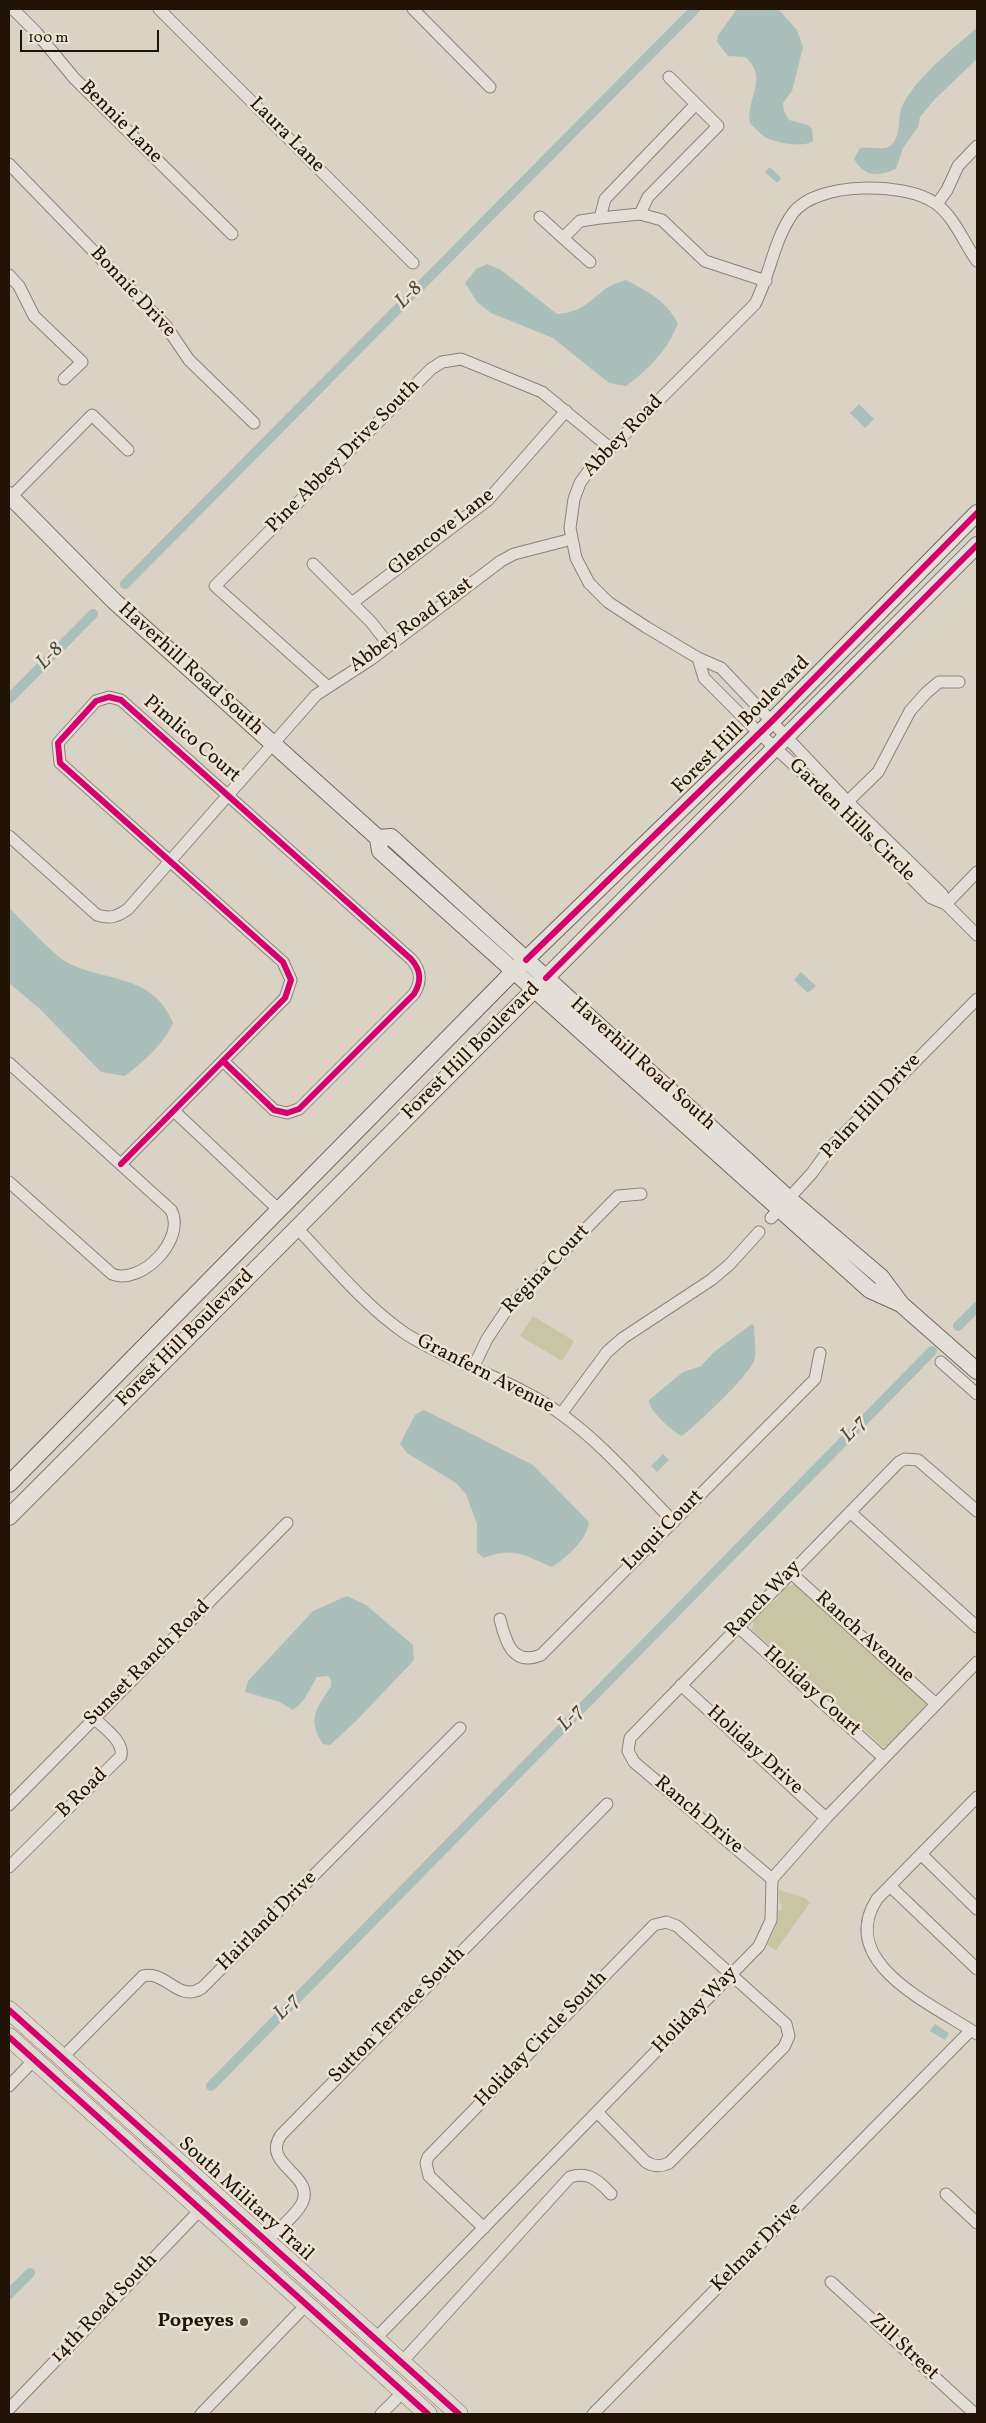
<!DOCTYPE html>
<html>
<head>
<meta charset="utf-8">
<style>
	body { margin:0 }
	#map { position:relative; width:986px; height:2423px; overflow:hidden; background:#dad2c4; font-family:Vollkorn,serif }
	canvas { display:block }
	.frame { position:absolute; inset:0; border:10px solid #211406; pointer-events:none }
	.scale { position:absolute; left:20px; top:30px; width:139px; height:22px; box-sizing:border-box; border:2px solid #211406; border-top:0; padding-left:6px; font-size:15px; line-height:18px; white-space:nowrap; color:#211406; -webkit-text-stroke:4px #ede3d3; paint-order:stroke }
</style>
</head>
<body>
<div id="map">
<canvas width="986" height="2423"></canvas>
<div class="frame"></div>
<div class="scale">100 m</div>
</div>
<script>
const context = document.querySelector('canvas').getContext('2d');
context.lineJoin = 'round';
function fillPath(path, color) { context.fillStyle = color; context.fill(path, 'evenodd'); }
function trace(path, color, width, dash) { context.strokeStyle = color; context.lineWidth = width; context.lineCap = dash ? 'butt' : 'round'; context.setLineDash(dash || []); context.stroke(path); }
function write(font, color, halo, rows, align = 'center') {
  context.font = font + ' Vollkorn,serif'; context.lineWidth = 5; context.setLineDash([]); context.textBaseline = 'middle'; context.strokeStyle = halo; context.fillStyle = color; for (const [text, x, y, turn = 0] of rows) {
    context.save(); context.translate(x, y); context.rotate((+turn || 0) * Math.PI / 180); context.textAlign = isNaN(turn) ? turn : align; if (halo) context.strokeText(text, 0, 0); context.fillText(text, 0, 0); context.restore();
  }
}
fillPath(new Path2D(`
	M 533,1316 L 574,1341 L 562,1361 L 520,1336 Z
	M 795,1584 L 928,1703 L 928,1706 L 889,1746 L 882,1746 L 752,1630 L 754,1619 L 766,1606 L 776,1600 C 783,1590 778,1588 795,1584 Z
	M 779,1890 L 805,1898 L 810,1903 L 776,1950 L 767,1945 L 776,1927 L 778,1910 L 781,1910 L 782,1904 L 779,1903 Z`), '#c8c5a5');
fillPath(new Path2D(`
	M 737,9 L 778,9 L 797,30 L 803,47 L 792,91 L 783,103 L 784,111 L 789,120 L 808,125 L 812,129 L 813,141 C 803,148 780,143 769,139 C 762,136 755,128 750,123 C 745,101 770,77 745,57 L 728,56 L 717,42 L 718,35 Z
	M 977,28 L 977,59 L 934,100 L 920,117 L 918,127 L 903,148 L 896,169 C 877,177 865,177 854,159 L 860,148 C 869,146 883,151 890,146 C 902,137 897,118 902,106 C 915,79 954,47 977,28 Z
	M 770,167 L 781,178 L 777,183 L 765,172 Z
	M 487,264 L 501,270 L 557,314 C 583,312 589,301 608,287 C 613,284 620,282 626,280 C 650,293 664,299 678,323 C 668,350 649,369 626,386 L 609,383 L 553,338 L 491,313 L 477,302 L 465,283 L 476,269 Z
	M 859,404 L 874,419 L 865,428 L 850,413 Z
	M 9,908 C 22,920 54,956 68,963 C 106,982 154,974 173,1023 C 164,1044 143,1062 125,1076 L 101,1072 L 40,1009 L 9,983 Z
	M 801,972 L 816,986 L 808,993 L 794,980 Z
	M 752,1324 L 754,1326 C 754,1336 757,1352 754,1361 C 747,1378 698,1423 682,1436 C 674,1433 648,1410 649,1400 L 683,1372 L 701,1366 L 714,1352 Z
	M 424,1410 L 533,1465 L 589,1522 C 587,1540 567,1557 552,1567 C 524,1556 515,1546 484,1558 L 477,1552 L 477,1524 L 466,1494 L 456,1483 L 407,1453 L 400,1444 L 415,1415 Z
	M 663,1454 L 669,1460 L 657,1472 L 651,1466 Z
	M 347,1596 L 366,1605 L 413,1645 L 414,1660 L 356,1721 L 330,1745 L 323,1744 C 306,1718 317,1709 331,1686 L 331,1680 L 328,1676 L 317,1677 L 303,1701 L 293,1710 L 280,1702 L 245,1692 L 248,1681 L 313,1611 Z
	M 935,2024 L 949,2033 L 945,2040 L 930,2031 Z`), '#aabfba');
trace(new Path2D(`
	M 125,584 L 695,9
	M 9,699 L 93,614
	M 958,1326 L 977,1307
	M 211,2086 L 932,1351
	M 9,2294 L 30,2273`), '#aabfba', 10);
const street = new Path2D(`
	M 13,9 L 36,32 L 74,78 L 232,234
	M 159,9 L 413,263
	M 413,9 L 490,87
	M 669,77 L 696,104
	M 9,164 L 166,326 L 189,360 L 254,423
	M 937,204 L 947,190 L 958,166 L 977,146
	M 640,214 L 648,197 L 718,126 L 696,104 L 605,199 L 600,218 L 640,214 L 662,220 L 705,261 L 766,281
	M 540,217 L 563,238 L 580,221 L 600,218
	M 563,238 L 590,262
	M 977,261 C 964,243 954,216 935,203 C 905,182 817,181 793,213 C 774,239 770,275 755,304 L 590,469 L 580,483 L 574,499 L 570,528 L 576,558 L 589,583 L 608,602 L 646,627 L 698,658 L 721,668 L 847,801 L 942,894 L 946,904 L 977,935
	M 9,275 L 19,286 L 34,316 L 82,362 L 64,379
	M 11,497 L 92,415 L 128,450
	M 313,564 L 371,622 L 389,645
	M 352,603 L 488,500 L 566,411
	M 698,658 L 704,678 L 759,733 L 855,821 L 931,898 L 946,904
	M 327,686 L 215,586 L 431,369 L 442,362 L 461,359 L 542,392 L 610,448
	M 843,806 L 878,772 L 910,711 L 926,693 L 939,682 L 959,682
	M 9,836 L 97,915 C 110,919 117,917 128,909 L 316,695 L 370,660 L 501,561 L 514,554 L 572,539
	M 946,904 L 977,872
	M 9,1063 L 171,1210 C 187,1239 141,1286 112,1274 L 9,1182
	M 174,1111 L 280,1211
	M 121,1164 L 285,998 L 291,980 L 283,962 L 60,763 L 58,743 L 96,701 L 109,697 L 121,700 L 411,959 C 421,970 422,981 414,994 L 299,1109 L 287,1113 L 274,1110 L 223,1061
	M 771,1218 L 812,1173 L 831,1147 L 977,999
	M 297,1228 C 331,1264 365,1306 406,1334 C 455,1365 514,1380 561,1414 C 603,1444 638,1486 674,1522
	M 941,1362 L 977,1394
	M 473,1368 L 487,1339 L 507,1309 L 618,1196 L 641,1194
	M 561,1414 L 607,1352 L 623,1338 L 711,1280 L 729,1265 L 759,1232
	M 850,1512 L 977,1627
	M 791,1573 L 936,1704
	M 500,1619 C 505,1640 512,1667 541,1655 L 815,1379 L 820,1353
	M 738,1627 L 884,1758
	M 681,1685 L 826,1818
	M 9,1805 L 287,1523
	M 921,1854 L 977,1909
	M 9,1867 L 121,1756 C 124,1741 104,1728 94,1718
	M 772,1879 L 634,1762 L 628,1751 L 630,1738 L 899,1462 L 905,1459 L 918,1460 L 977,1511
	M 890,1886 L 977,1969
	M 977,2034 C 936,2006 835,1964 877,1899 L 977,1797
	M 63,2057 L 143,1976 C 166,1970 178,2003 202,1988 L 460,1728
	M 9,2086 L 34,2060
	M 946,2194 L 977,2223
	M 484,2228 L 429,2176 L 426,2163 L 428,2157 L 654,1925 L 666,1922 L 677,1926 L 786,2024 L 789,2036 L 784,2047 L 669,2163 C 661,2167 654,2167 646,2162 L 597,2112
	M 267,2241 C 276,2231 298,2214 303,2201 C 313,2174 261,2164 281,2135 L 607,1804
	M 831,2282 L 975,2414
	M 375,2339 L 759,1946 L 771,1920 L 772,1879 L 826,1818 L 977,1662
	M 401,2363 L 570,2177 C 589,2171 599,2181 611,2194
	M 9,2409 L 201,2209
	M 201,2414 L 307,2304
	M 381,2414 L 403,2392
	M 593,2414 L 971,2030`);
const secondary = new Path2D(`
	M 9,495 L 114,601 L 378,838 L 380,851 L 870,1290 L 901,1304
	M 378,838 L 391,837 L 788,1198 L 881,1277 L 901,1304 L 977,1371
	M 9,1484 L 513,972 L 772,721 L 977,513
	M 9,1517 L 977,545`);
const primary = new Path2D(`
	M 9,2010 L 459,2414
	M 9,2037 L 428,2414`);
trace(street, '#8a837a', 13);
trace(secondary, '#6f6a60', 18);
trace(primary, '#6f6a60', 19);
trace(street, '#e3dfd8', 11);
trace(secondary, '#e3dfd8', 16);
trace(primary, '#ded9d1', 18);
trace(new Path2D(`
	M 526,960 L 772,721 L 977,513
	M 546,978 L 977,545
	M 121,1164 L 285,998 L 291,980 L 283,962 L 60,763 L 58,743 L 96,701 L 109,697 L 121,700 L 411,959 C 421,970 422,981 414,994 L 299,1109 L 287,1113 L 274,1110 L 223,1061
	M 9,2010 L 459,2414
	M 9,2037 L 428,2414`), '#d6006c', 6);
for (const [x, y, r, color] of [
	[244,2322,5,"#625648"]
]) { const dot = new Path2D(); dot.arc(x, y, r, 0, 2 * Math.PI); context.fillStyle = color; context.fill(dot); trace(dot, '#ede3d3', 2); }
write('20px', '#211406', '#ede3d3', [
	["Bennie Lane",120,123,45],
	["Laura Lane",286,136,45],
	["Bonnie Drive",132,293,47],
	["Abbey Road",624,437,-46],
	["Pine Abbey Drive South",344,457,-45],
	["Glencove Lane",442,533,-38],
	["Abbey Road East",412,626,-36],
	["Haverhill Road South",190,670,42],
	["Forest Hill Boulevard",742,726,-45],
	["Pimlico Court",191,740,41],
	["Garden Hills Circle",851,821,44],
	["Forest Hill Boulevard",472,1052,-45],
	["Haverhill Road South",642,1065,42],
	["Palm Hill Drive",872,1107,-47],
	["Regina Court",547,1270,-46],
	["Forest Hill Boulevard",186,1339,-45],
	["Granfern Avenue",485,1375,27],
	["Luqui Court",664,1531,-45],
	["Ranch Way",764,1600,-46],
	["Ranch Avenue",864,1638,42],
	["Sunset Ranch Road",148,1664,-45],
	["Holiday Court",811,1692,42],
	["Holiday Drive",754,1751,42],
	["B Road",83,1794,-44],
	["Ranch Drive",698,1816,40],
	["Hairland Drive",268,1922,-45],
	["Holiday Way",696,2011,-46],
	["Sutton Terrace South",398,2016,-45],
	["Holiday Circle South",542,2040,-46],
	["South Military Trail",245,2200,42],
	["Kelmar Drive",757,2248,-45],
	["14th Road South",105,2309,-46],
	["Zill Street",903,2348,43]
]);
write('bold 20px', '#211406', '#ede3d3', [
	["Popeyes",234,2322]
], 'right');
write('italic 21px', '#4a4d44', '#ede3d3', [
	["L-8",410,296,-45],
	["L-8",51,657,-46],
	["L-7",855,1430,-46],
	["L-7",572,1719,-46],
	["L-7",288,2008,-46]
]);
</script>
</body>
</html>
